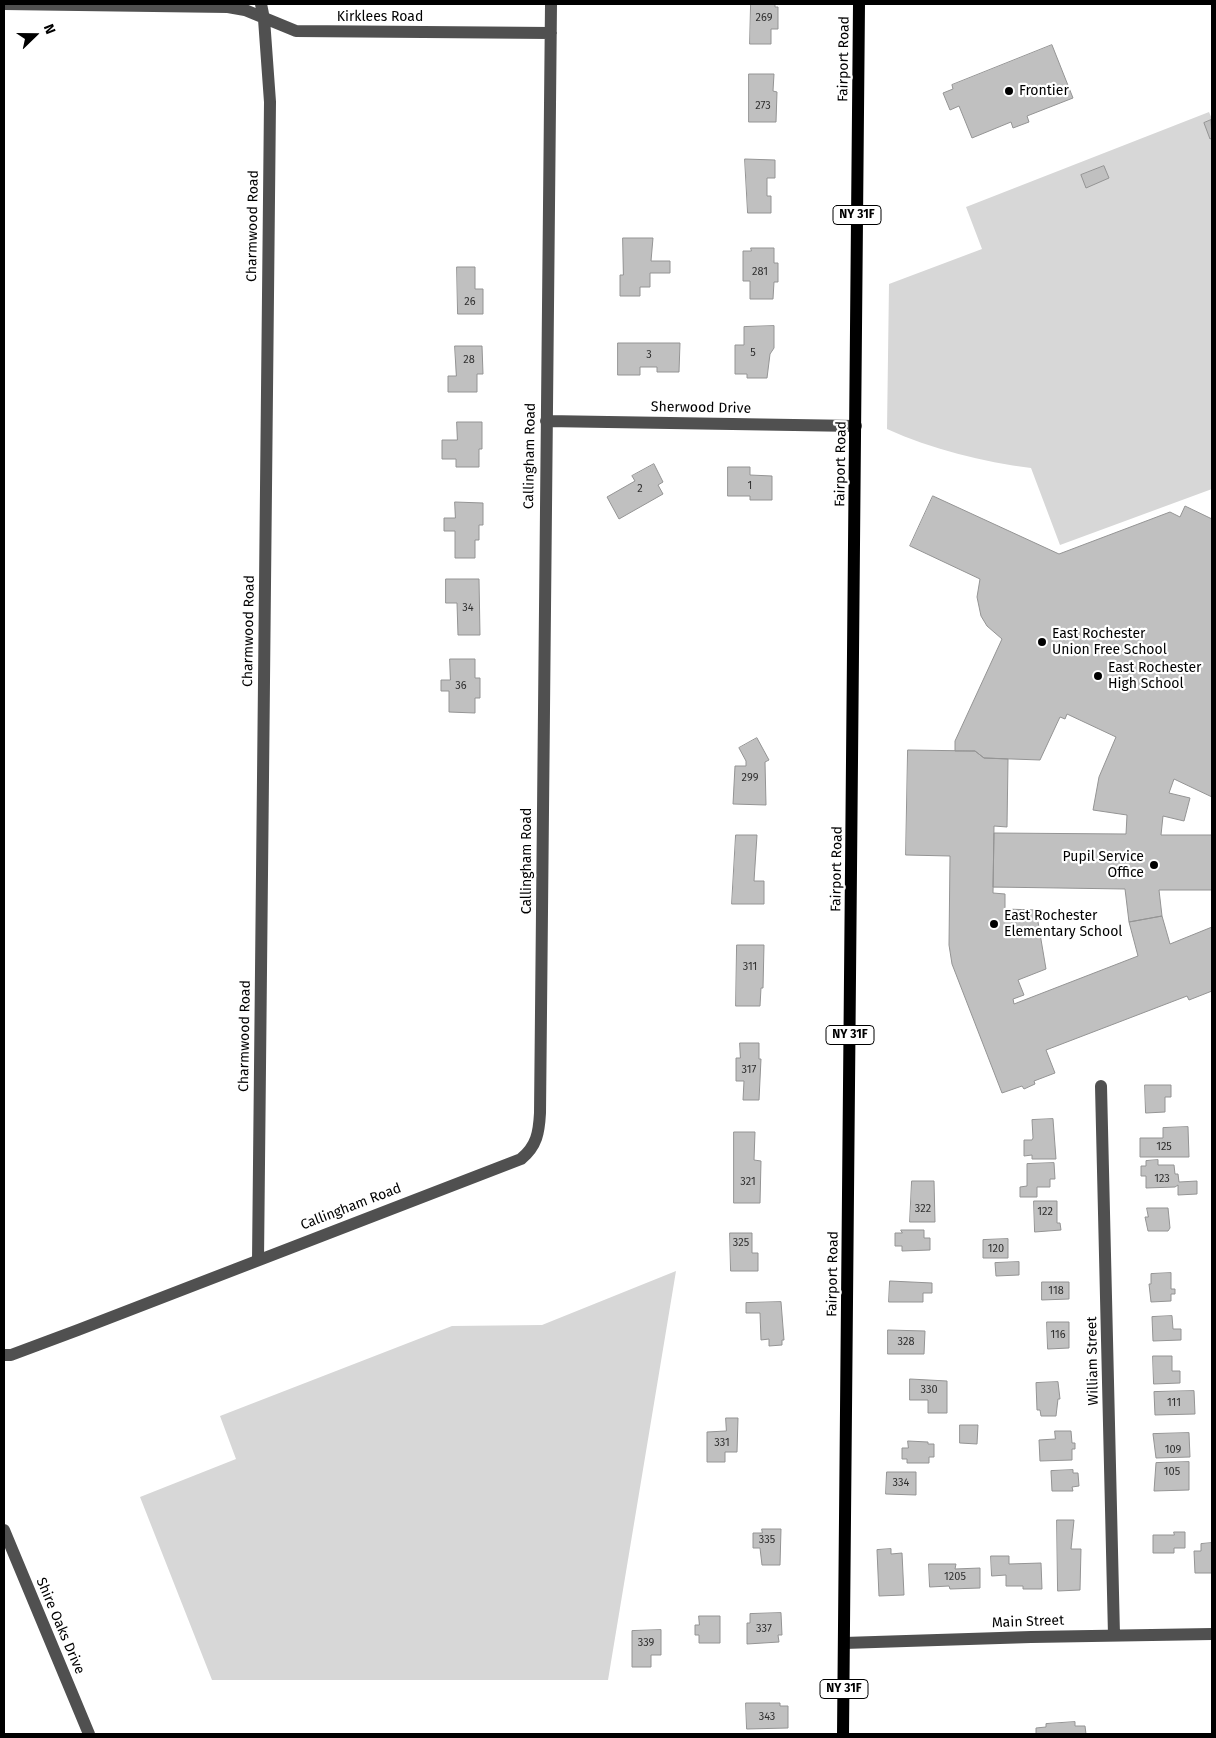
<!DOCTYPE html>
<html>
<head>
<meta charset="utf-8">
<style>
	body { margin:0 }
	#map { position:relative; width:1216px; height:1738px; overflow:hidden; background:#fff; font-family:"Fira Sans",sans-serif }
	canvas { display:block }
	.frame { position:absolute; inset:0; border:5px solid #000; pointer-events:none }
	.north { position:absolute; left:10px; top:10px; width:50px; height:50px; -webkit-text-stroke:4px #fff; paint-order:stroke; rotate:68deg; font-size:14px; font-weight:700; line-height:20px; text-align:center; color:#000 }
	.north::after { content:''; display:block; margin:auto; width:18px; height:22px; background:#000; clip-path:polygon(50% 0,100% 100%,50% 72%,0 100%) }
</style>
</head>
<body>
<div id="map">
<canvas width="1216" height="1738"></canvas>
<div class="frame"></div>
<div class="north">N</div>
</div>
<script>
const context = document.querySelector('canvas').getContext('2d');
context.lineJoin = 'round';
function fillPath(path, color) { context.fillStyle = color; context.fill(path, 'evenodd'); }
function trace(path, color, width, dash) { context.strokeStyle = color; context.lineWidth = width; context.lineCap = dash ? 'butt' : 'round'; context.setLineDash(dash || []); context.stroke(path); }
function write(font, color, halo, rows, align = 'center') {
  context.font = font + ' "Fira Sans",sans-serif'; context.lineWidth = 4.5; context.setLineDash([]); context.textBaseline = 'middle'; context.strokeStyle = halo; context.fillStyle = color; for (const [text, x, y, turn = 0] of rows) {
    context.save(); context.translate(x, y); context.rotate((+turn || 0) * Math.PI / 180); context.textAlign = isNaN(turn) ? turn : align; if (halo) context.strokeText(text, 0, 0); context.fillText(text, 0, 0); context.restore();
  }
}
fillPath(new Path2D(`
	M 1209,112 L 1212,119 L 1212,489 L 1060,545 L 1031,468 C 983,462 931,449 887,429 L 889,284 L 982,249 L 966,207 Z
	M 676,1271 L 608,1680 L 212,1680 L 140,1497 L 236,1459 L 220,1416 L 452,1326 L 542,1325 Z`), '#d7d7d7');
const building = new Path2D(`
	M 751,4 L 775,4 L 775,7 L 778,7 L 778,29 L 771,29 L 771,44 L 750,44 Z
	M 1052,45 L 1073,98 L 1027,116 L 1029,122 L 1013,128 L 1011,122 L 972,138 L 959,106 L 950,110 L 943,93 L 953,89 L 952,85 Z
	M 749,74 L 774,74 L 773,91 L 777,92 L 776,122 L 749,122 Z
	M 1211,120 L 1212,138 L 1210,139 L 1204,123 Z
	M 745,159 L 775,160 L 775,178 L 767,178 L 767,196 L 771,196 L 771,213 L 748,213 Z
	M 1104,166 L 1109,178 L 1086,188 L 1081,175 Z
	M 623,238 L 653,238 L 651,261 L 670,261 L 670,273 L 650,273 L 650,287 L 640,287 L 640,296 L 620,296 L 620,275 L 623,275 Z
	M 751,248 L 774,248 L 774,263 L 778,263 L 778,282 L 774,282 L 773,299 L 750,299 L 750,281 L 743,281 L 743,251 L 751,251 Z
	M 457,267 L 475,267 L 475,289 L 483,289 L 483,314 L 458,314 Z
	M 774,326 L 774,348 L 770,354 L 767,378 L 747,378 L 747,374 L 735,374 L 735,345 L 744,345 L 744,327 Z
	M 618,343 L 680,343 L 679,372 L 657,372 L 657,367 L 640,367 L 640,375 L 618,375 Z
	M 455,346 L 482,346 L 483,374 L 477,374 L 477,392 L 448,392 L 448,376 L 456,376 Z
	M 457,422 L 482,422 L 482,449 L 479,449 L 479,467 L 456,467 L 456,459 L 442,459 L 442,440 L 457,440 Z
	M 654,464 L 663,482 L 658,485 L 663,494 L 619,519 L 607,497 L 635,481 L 632,476 Z
	M 728,467 L 750,467 L 750,475 L 772,476 L 772,500 L 750,500 L 750,496 L 728,496 Z
	M 933,496 L 1059,554 L 1170,512 L 1180,517 L 1185,506 L 1212,519 L 1212,797 L 1174,779 L 1169,793 L 1190,798 L 1184,821 L 1163,816 L 1161,835 L 1212,835 L 1212,890 L 1159,890 L 1162,916 L 1129,922 L 1125,889 L 993,887 L 994,833 L 1126,834 L 1127,815 L 1093,810 L 1099,777 L 1116,737 L 1067,714 L 1065,719 L 1060,717 L 1040,760 L 984,758 L 975,751 L 955,751 L 955,741 L 1002,639 L 987,626 L 981,616 L 977,597 L 980,579 L 910,546 Z
	M 455,502 L 483,503 L 483,525 L 479,525 L 479,540 L 475,540 L 475,558 L 455,558 L 455,531 L 444,531 L 444,518 L 455,518 Z
	M 446,579 L 479,579 L 480,635 L 458,635 L 457,603 L 446,603 Z
	M 450,659 L 475,659 L 475,678 L 480,678 L 480,698 L 475,698 L 475,713 L 449,712 L 449,691 L 441,691 L 441,680 L 450,680 Z
	M 757,738 L 769,760 L 765,762 L 766,805 L 733,804 L 735,766 L 746,766 L 746,761 L 739,748 Z
	M 908,750 L 975,751 L 984,758 L 1008,759 L 1007,827 L 994,826 L 993,893 L 1005,894 L 1005,909 L 1036,910 L 1046,969 L 1018,980 L 1024,995 L 1013,999 L 1014,1004 L 1138,956 L 1129,922 L 1162,916 L 1170,944 L 1212,927 L 1212,991 L 1189,1000 L 1187,996 L 1046,1050 L 1055,1073 L 1034,1081 L 1035,1084 L 1024,1089 L 1022,1086 L 1002,1093 L 952,964 L 949,945 L 950,856 L 906,855 Z
	M 736,835 L 757,835 L 754,881 L 764,881 L 764,904 L 732,904 Z
	M 737,945 L 764,945 L 763,988 L 761,988 L 760,1006 L 736,1006 Z
	M 740,1043 L 759,1043 L 759,1059 L 761,1059 L 759,1100 L 743,1100 L 744,1081 L 736,1081 L 736,1058 L 740,1058 Z
	M 1145,1085 L 1171,1085 L 1171,1097 L 1165,1097 L 1165,1112 L 1146,1113 Z
	M 1053,1119 L 1056,1159 L 1032,1159 L 1032,1155 L 1024,1156 L 1024,1140 L 1032,1140 L 1033,1138 L 1032,1120 Z
	M 1188,1127 L 1189,1157 L 1140,1157 L 1140,1138 L 1163,1138 L 1163,1128 Z
	M 734,1132 L 755,1132 L 754,1160 L 761,1161 L 760,1203 L 734,1203 Z
	M 1158,1160 L 1158,1165 L 1174,1165 L 1175,1174 L 1178,1174 L 1179,1182 L 1197,1181 L 1197,1194 L 1178,1195 L 1178,1185 L 1175,1187 L 1146,1188 L 1146,1176 L 1141,1176 L 1141,1166 L 1146,1166 L 1146,1161 Z
	M 1054,1163 L 1055,1179 L 1050,1179 L 1050,1187 L 1037,1187 L 1037,1197 L 1020,1197 L 1020,1187 L 1027,1186 L 1027,1164 Z
	M 912,1181 L 934,1181 L 935,1222 L 910,1222 Z
	M 1034,1201 L 1057,1201 L 1057,1223 L 1060,1223 L 1061,1230 L 1035,1232 Z
	M 1147,1208 L 1168,1208 L 1170,1228 L 1168,1231 L 1148,1231 L 1145,1217 L 1148,1217 Z
	M 901,1230 L 924,1230 L 924,1238 L 930,1238 L 930,1250 L 902,1251 L 902,1246 L 895,1246 L 895,1233 L 902,1233 Z
	M 730,1233 L 752,1233 L 752,1253 L 758,1253 L 758,1271 L 731,1271 Z
	M 1008,1239 L 1008,1258 L 983,1258 L 983,1240 Z
	M 1019,1262 L 1019,1275 L 996,1276 L 995,1263 Z
	M 1171,1273 L 1171,1289 L 1175,1289 L 1175,1294 L 1171,1294 L 1171,1301 L 1151,1302 L 1149,1284 L 1151,1284 L 1151,1274 Z
	M 890,1281 L 932,1283 L 932,1293 L 923,1293 L 923,1302 L 889,1302 Z
	M 1042,1282 L 1069,1282 L 1069,1299 L 1042,1300 Z
	M 781,1302 L 784,1340 L 782,1340 L 782,1345 L 769,1346 L 769,1339 L 761,1340 L 760,1313 L 746,1313 L 746,1303 Z
	M 1172,1316 L 1173,1329 L 1181,1329 L 1181,1340 L 1153,1341 L 1152,1317 Z
	M 1047,1322 L 1069,1322 L 1069,1348 L 1048,1349 Z
	M 888,1330 L 925,1331 L 924,1354 L 888,1354 Z
	M 1153,1356 L 1172,1356 L 1172,1371 L 1180,1371 L 1180,1383 L 1154,1384 Z
	M 910,1379 L 947,1381 L 947,1413 L 928,1413 L 928,1400 L 910,1400 Z
	M 1058,1382 L 1060,1399 L 1058,1399 L 1056,1416 L 1041,1416 L 1040,1410 L 1037,1410 L 1036,1383 Z
	M 1194,1391 L 1195,1414 L 1155,1415 L 1154,1392 Z
	M 726,1418 L 738,1418 L 737,1452 L 725,1452 L 725,1462 L 707,1462 L 707,1432 L 726,1431 Z
	M 960,1425 L 978,1425 L 977,1444 L 960,1443 Z
	M 1055,1431 L 1071,1431 L 1072,1443 L 1075,1443 L 1075,1449 L 1072,1449 L 1072,1460 L 1040,1461 L 1039,1440 L 1055,1439 Z
	M 1189,1433 L 1190,1457 L 1156,1458 L 1153,1434 Z
	M 908,1441 L 928,1442 L 928,1444 L 934,1444 L 934,1457 L 929,1457 L 929,1463 L 907,1463 L 907,1459 L 902,1459 L 902,1448 L 908,1448 Z
	M 1189,1462 L 1189,1490 L 1154,1491 L 1156,1463 Z
	M 1073,1470 L 1073,1473 L 1078,1473 L 1079,1486 L 1072,1487 L 1073,1491 L 1052,1491 L 1051,1471 Z
	M 887,1472 L 916,1472 L 916,1495 L 886,1494 Z
	M 1057,1520 L 1074,1520 L 1071,1549 L 1081,1549 L 1080,1590 L 1058,1591 Z
	M 762,1529 L 781,1529 L 780,1565 L 762,1565 L 760,1548 L 753,1548 L 753,1533 L 762,1533 Z
	M 1174,1532 L 1185,1532 L 1185,1548 L 1174,1548 L 1174,1553 L 1153,1553 L 1153,1535 L 1174,1535 Z
	M 1212,1543 L 1212,1573 L 1195,1573 L 1194,1551 L 1201,1551 L 1201,1544 Z
	M 891,1549 L 891,1554 L 902,1553 L 904,1595 L 879,1596 L 877,1550 Z
	M 991,1556 L 1009,1556 L 1009,1564 L 1041,1563 L 1042,1589 L 1023,1589 L 1023,1586 L 1006,1586 L 1006,1575 L 992,1576 Z
	M 929,1564 L 956,1564 L 955,1569 L 980,1568 L 980,1588 L 950,1589 L 949,1586 L 930,1587 Z
	M 781,1613 L 782,1635 L 778,1635 L 779,1642 L 747,1644 L 747,1623 L 750,1623 L 750,1614 Z
	M 699,1616 L 720,1616 L 720,1643 L 699,1643 L 699,1635 L 695,1635 L 695,1625 L 699,1625 Z
	M 661,1630 L 661,1655 L 651,1655 L 651,1667 L 632,1667 L 632,1631 Z
	M 746,1703 L 780,1703 L 780,1706 L 788,1706 L 788,1728 L 747,1729 Z
	M 1075,1722 L 1075,1726 L 1085,1726 L 1086,1734 L 1036,1734 L 1036,1728 L 1046,1727 L 1046,1724 Z`);
fillPath(building, '#c0c0c0');
trace(building, '#949494', 1);
trace(new Path2D(`
	M 4,4 L 228,7 L 245,10 L 296,31 L 551,33
	M 546,421 L 856,426
	M 1101,1086 L 1114,1635
	M 258,1259 L 270,102 L 264,19 L 261,4
	M 4,1355 L 11,1355 L 78,1330 L 521,1159 C 537,1146 539,1132 540,1113 L 551,4
	M 4,1530 L 89,1734
	M 844,1643 L 1031,1637 L 1212,1634`), '#505050', 12);
trace(new Path2D(`
	M 843,1734 L 859,4`), '#000', 12);
for (const [x, y, r, color] of [
	[1009,91,5,"#000"],
	[1042,642,5,"#000"],
	[1098,676,5,"#000"],
	[1154,865,5,"#000"],
	[994,924,5,"#000"]
]) { const dot = new Path2D(); dot.arc(x, y, r, 0, 2 * Math.PI); context.fillStyle = color; context.fill(dot); trace(dot, '#fff', 2); }
write('11px', '#303030', null, [
	["269",764,18],
	["273",763,106],
	["281",760,272],
	["26",470,302],
	["5",753,353],
	["3",649,355],
	["28",469,360],
	["1",750,486],
	["2",640,489],
	["34",468,608],
	["36",461,686],
	["299",750,778],
	["311",750,967],
	["317",749,1070],
	["125",1164,1147],
	["123",1162,1179],
	["321",748,1182],
	["322",923,1209],
	["122",1045,1212],
	["325",741,1243],
	["120",996,1249],
	["118",1056,1291],
	["116",1058,1335],
	["328",906,1342],
	["330",929,1390],
	["111",1174,1403],
	["331",722,1443],
	["109",1173,1450],
	["105",1172,1472],
	["334",901,1483],
	["335",767,1540],
	["1205",955,1577],
	["337",764,1629],
	["339",646,1643],
	["343",767,1717]
]);
for (const [x, y, w] of [
	[857,215,48],
	[850,1035,48],
	[844,1689,48]
]) { const box = new Path2D(); box.roundRect(x - w / 2, y - 9.5, w, 19, 4); context.fillStyle = '#fff'; context.fill(box); trace(box, '#000', 1); }
write('bold 12px', '#000', null, [
	["NY 31F",857,215],
	["NY 31F",850,1035],
	["NY 31F",844,1689]
]);
write('14px', '#000', '#fff', [
	["Kirklees Road",380,17],
	["Fairport Road",844,59,-89],
	["Charmwood Road",253,226,-89],
	["Sherwood Drive",701,408,1],
	["Callingham Road",530,456,-89],
	["Fairport Road",841,464,-89],
	["Charmwood Road",249,631,-89],
	["Callingham Road",527,861,-90],
	["Fairport Road",837,869,-89],
	["Charmwood Road",245,1036,-89],
	["Callingham Road",351,1207,-21],
	["Fairport Road",833,1274,-89],
	["William Street",1093,1361,-91],
	["Main Street",1028,1622,-2],
	["Shire Oaks Drive",60,1626,67]
]);
write('14px', '#000', '#fff', [
	["Frontier",1019,91],
	["East Rochester",1052,634],
	["Union Free School",1052,650],
	["East Rochester",1108,668],
	["High School",1108,684],
	["Pupil Service",1144,857,"right"],
	["Office",1144,873,"right"],
	["East Rochester",1004,916],
	["Elementary School",1004,932]
], 'left');
</script>
</body>
</html>
